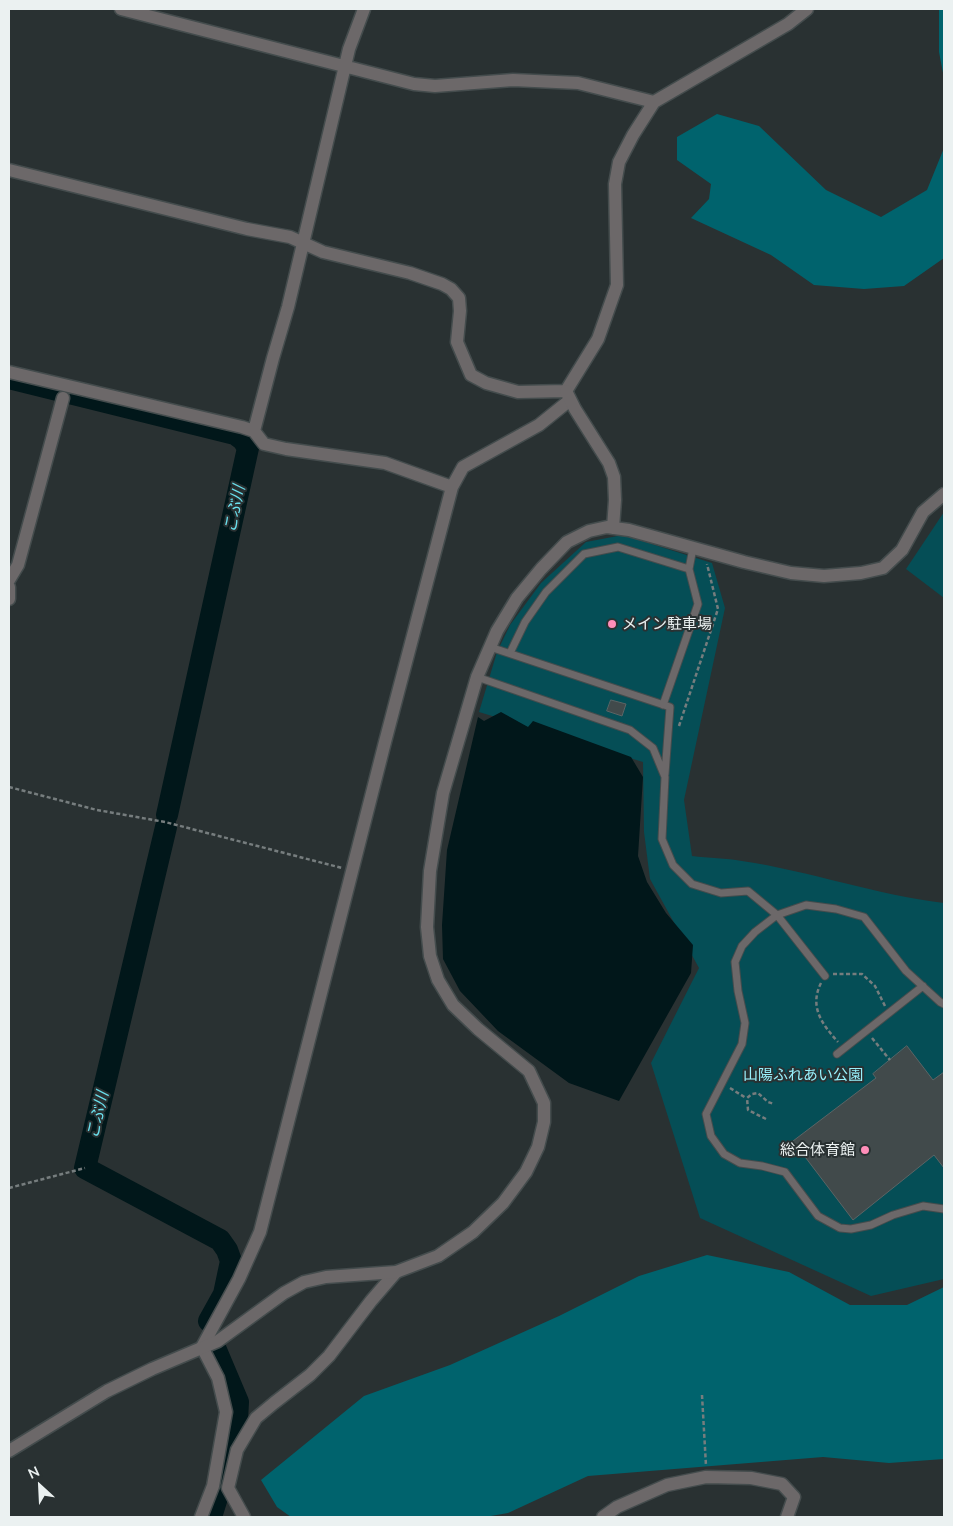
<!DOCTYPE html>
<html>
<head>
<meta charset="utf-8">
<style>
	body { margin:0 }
	#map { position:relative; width:953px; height:1526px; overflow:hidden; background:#293132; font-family:Mulish,sans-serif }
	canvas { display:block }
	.frame { position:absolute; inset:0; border:10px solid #ebf1f1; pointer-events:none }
	.north { position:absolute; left:15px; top:1461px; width:50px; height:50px; -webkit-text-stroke:4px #293132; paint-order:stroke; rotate:335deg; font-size:14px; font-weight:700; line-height:20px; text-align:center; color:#ebf1f1 }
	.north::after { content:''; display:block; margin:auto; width:18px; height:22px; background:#ebf1f1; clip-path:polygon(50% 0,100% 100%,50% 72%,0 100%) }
</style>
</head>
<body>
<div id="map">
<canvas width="953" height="1526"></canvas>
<div class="frame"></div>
<div class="north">N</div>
</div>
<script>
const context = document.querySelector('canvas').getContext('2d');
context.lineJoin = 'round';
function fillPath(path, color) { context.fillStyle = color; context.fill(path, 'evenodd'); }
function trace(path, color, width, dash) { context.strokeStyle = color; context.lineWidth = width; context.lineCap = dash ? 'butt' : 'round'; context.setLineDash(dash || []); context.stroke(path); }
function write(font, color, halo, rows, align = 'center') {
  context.font = font + ' Mulish,"Noto Sans JP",sans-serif'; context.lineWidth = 4; context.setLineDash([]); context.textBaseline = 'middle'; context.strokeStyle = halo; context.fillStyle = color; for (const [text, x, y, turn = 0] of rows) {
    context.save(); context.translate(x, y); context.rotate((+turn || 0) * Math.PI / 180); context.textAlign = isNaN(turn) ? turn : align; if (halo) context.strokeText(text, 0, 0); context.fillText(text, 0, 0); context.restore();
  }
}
fillPath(new Path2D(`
	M 944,512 L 944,598 L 906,569 Z
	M 623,535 L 712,563 L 725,608 L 684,800 L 692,856 C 709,858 726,858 742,861 C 810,871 876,895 944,903 L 944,1279 L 871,1296 L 700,1218 L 651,1063 L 699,968 L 650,879 L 644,832 L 643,762 L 479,712 L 497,652 L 510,625 L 541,583 L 586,542 Z`), '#054e56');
fillPath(new Path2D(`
	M 939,9 L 944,9 L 944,78 L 939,52 Z
	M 717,114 L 759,126 L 826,190 L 881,217 L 927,190 L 944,148 L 944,258 L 904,286 L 864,289 L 814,285 L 771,255 L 691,218 L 709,199 L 711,184 L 677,160 L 677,137 Z
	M 707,1255 L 789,1272 L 850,1305 L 907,1305 L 944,1287 L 944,1459 L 889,1463 L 823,1457 L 588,1476 L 508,1513 L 485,1517 L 291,1517 L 277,1507 L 261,1480 L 364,1396 L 450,1365 L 559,1316 L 639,1276 Z`), '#00636d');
fillPath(new Path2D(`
	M 501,712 L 528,727 L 533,721 L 631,757 L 643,777 L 638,856 L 647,882 L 666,913 L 693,945 L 691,973 L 619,1101 L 569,1083 L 498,1031 L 460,991 L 443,959 L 442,925 L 447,850 L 478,717 L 484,721 Z`), '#01171a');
trace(new Path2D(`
	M 9,378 L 235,434 L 243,440 L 248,448 L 167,815
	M 166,827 L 85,1168 L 220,1240 L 227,1250 L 231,1261 L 224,1294 L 209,1321
	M 216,1350 L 238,1402 L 237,1420 L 223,1477
	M 211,1517 L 219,1491`), '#01171a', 22);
const building = new Path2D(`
	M 611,700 L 626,704 L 622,716 L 607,711 Z
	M 907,1046 L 933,1080 L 944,1072 L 944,1168 L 934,1155 L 853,1220 L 793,1141 L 876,1078 L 873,1074 Z`);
fillPath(building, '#414a4b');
trace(building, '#5b6465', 1);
const service = new Path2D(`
	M 689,569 L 693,548
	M 490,647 L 670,707 L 665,774
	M 510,653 L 525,622 L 546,592 L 584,554 L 618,547 L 689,569 L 698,604 L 663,705
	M 477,677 L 630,730 L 653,748 L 665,777 L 662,839 L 673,865 L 692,884 L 721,893 L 748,891 L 777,915 L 825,976
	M 944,1004 L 940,1002 L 906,971 L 864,917 L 836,909 L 806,905 L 777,915 L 755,932 L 742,946 L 735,962 L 738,991 L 745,1023 L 742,1044 L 706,1114 L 711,1136 L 724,1154 L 740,1163 L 762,1166 L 785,1172 L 818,1216 L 840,1228 L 851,1229 L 871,1225 L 893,1215 L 923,1206 L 944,1209
	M 837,1054 L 923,986`);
const minor = new Path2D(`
	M 121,9 L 414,84 L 435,86 L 513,80 L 578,83 L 654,102
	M 9,170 L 247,229 L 290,237 L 323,252 L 410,273 L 442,284 L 451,289 L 459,298 L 460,311 L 457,342 L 471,375 L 486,383 L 518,392 L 566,391 L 598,339 L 617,285 L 615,184 L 619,162 L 633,135 L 654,102 L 788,24 L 807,9
	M 9,372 L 242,427 L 254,431 L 264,444 L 286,449 L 385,463 L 452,487
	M 254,431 L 273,358 L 288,307 L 349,49 L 364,9
	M 9,580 L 18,565 L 63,398
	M 9,587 L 9,599
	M 201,1517 L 213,1486 L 226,1412 L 218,1378 L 202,1347 L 239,1279 L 260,1232 L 385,742 L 452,487 L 463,467 L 539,425 L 570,400
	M 244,1517 L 228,1488 L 237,1450 L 256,1418 L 274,1403 L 310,1375 L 329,1356 L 371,1301 L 396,1272
	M 603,1517 L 617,1507 L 667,1485 L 706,1477 L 751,1478 L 782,1484 L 794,1497 L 787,1517`);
const tertiary = new Path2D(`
	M 566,391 L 575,409 L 609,463 L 614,477 L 615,500 L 613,528
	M 9,1451 L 107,1391 L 152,1369 L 218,1341 L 284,1293 L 304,1282 L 326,1277 L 396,1272 L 438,1256 L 473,1232 L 503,1203 L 526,1172 L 538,1147 L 544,1122 L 544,1103 L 529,1071 L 478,1029 L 453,1005 L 438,980 L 430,956 L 427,927 L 430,871 L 443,793 L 477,677 L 497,631 L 517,598 L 541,569 L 567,542 L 589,531 L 607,527 L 629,530 L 744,562 L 791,573 L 824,576 L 861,573 L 883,568 L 902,550 L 923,512 L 944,494`);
trace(service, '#444c4d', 9);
trace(minor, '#444c4d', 15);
trace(tertiary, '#444c4d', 15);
trace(new Path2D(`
	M 679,726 L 718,609 L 707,564
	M 9,787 L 97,810 L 165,822 L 342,868
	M 833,974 L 862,974 L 875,986 L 885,1006
	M 821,983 C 809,1007 822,1024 838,1042
	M 872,1038 L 890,1060
	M 730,1088 L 746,1098
	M 766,1119 L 748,1110 L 747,1098 L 752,1094 L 758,1093 L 768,1102 L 774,1104
	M 9,1188 L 85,1168
	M 702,1395 L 706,1466`), '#767d7e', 2.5, [4, 2.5]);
trace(service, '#6c6869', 7);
trace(minor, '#6c6869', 12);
trace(tertiary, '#6c6869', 12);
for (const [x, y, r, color] of [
	[612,624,5,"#ff8eb9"],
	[865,1150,5,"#ff8eb9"]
]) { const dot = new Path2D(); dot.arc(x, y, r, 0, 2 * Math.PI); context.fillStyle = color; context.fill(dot); trace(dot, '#293132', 2); }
write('15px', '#ebf1f1', '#293132', [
	["メイン駐車場",622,624],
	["総合体育館",855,1150,"right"]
], 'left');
write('15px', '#98f1fc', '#293132', [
	["山陽ふれあい公園",803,1075]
]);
write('italic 16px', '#6ae1ef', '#293132', [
	["こぶ川",235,509,-78],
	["こぶ川",98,1115,-77]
]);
</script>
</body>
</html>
